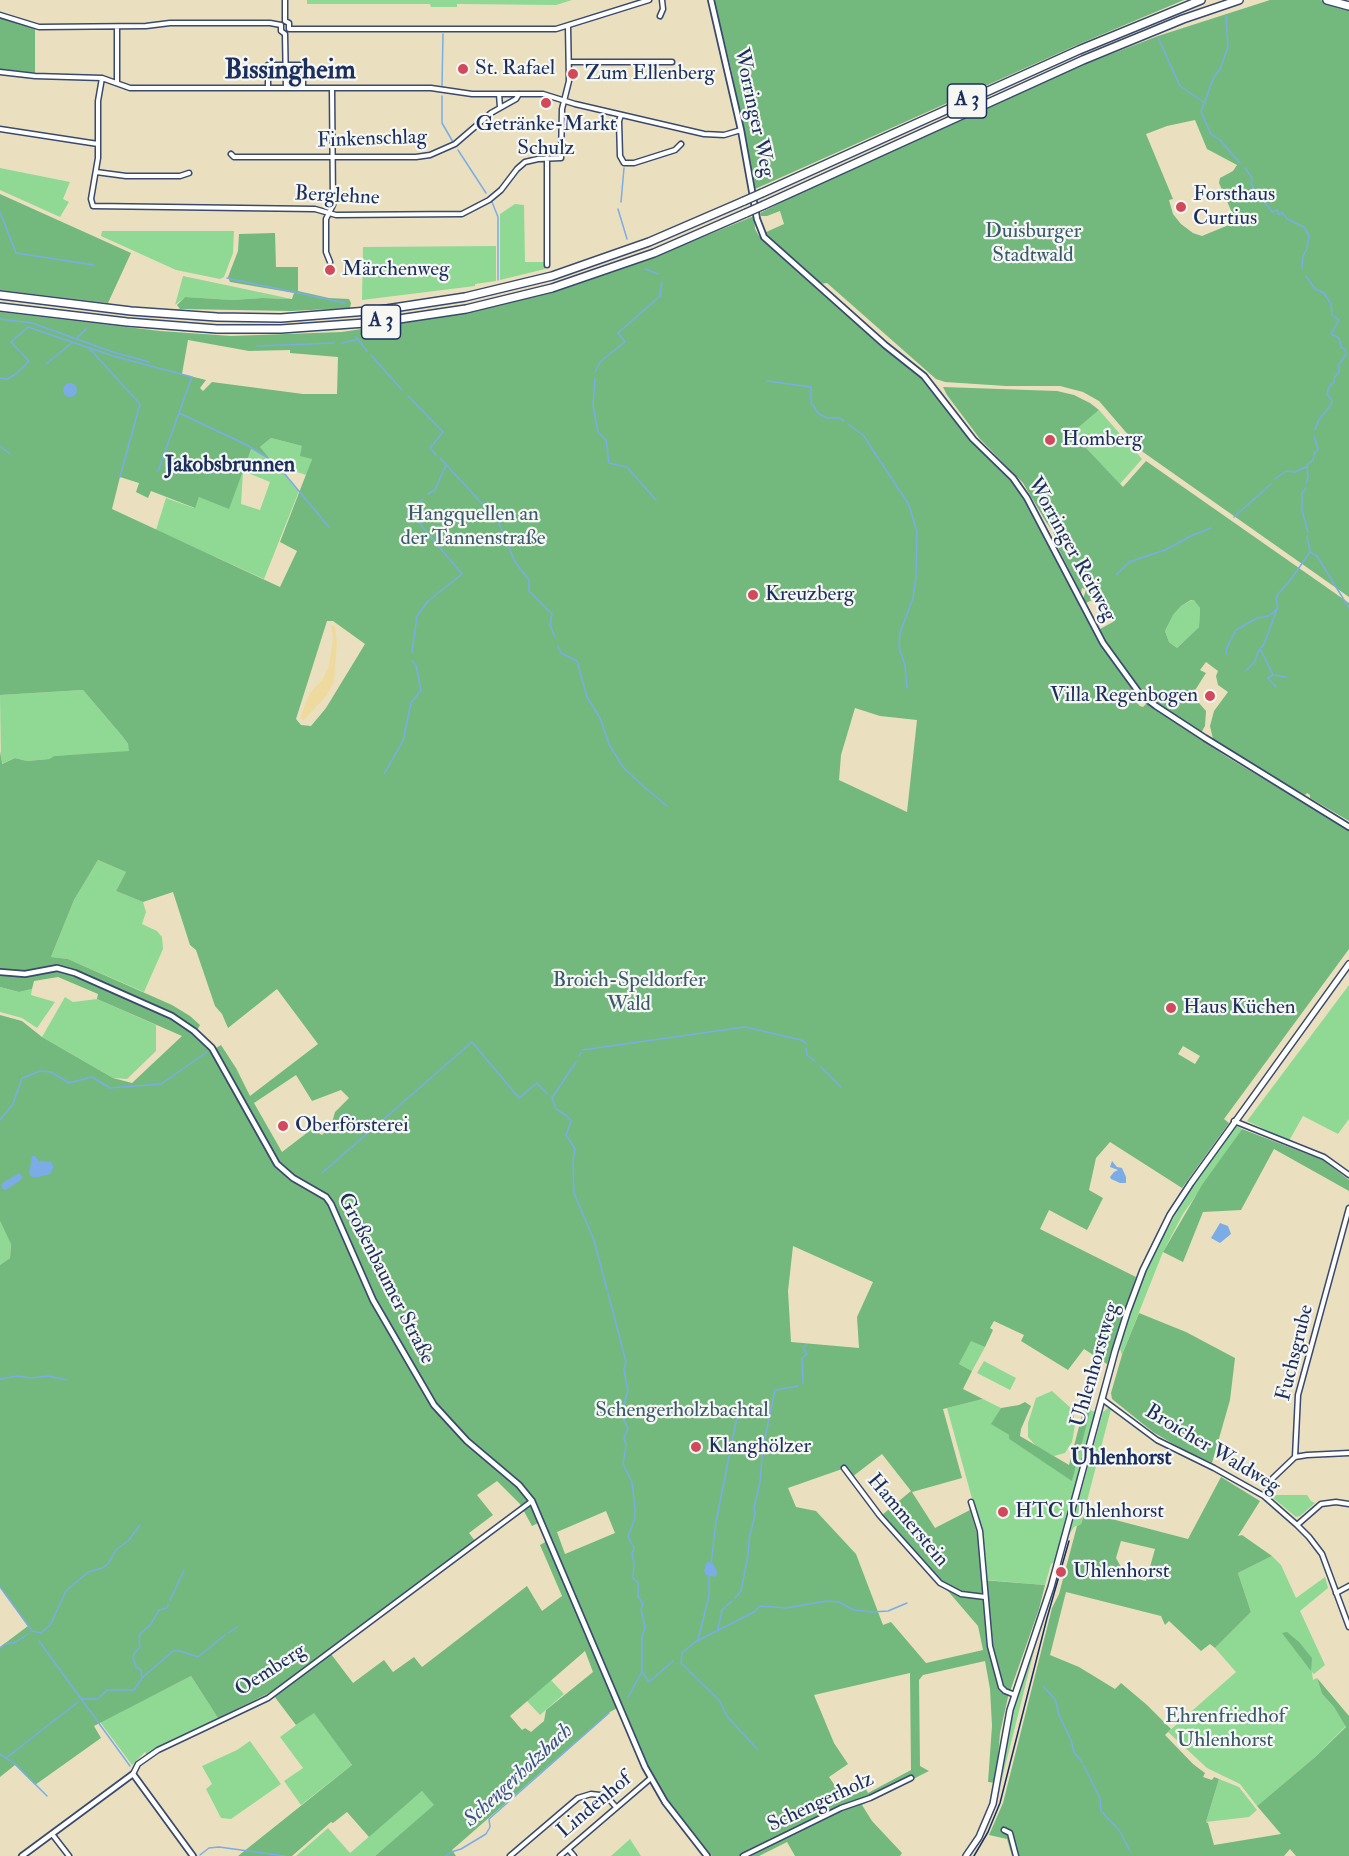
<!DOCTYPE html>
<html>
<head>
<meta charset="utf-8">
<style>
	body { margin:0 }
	canvas { display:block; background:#eae0bf }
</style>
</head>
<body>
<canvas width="1349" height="1856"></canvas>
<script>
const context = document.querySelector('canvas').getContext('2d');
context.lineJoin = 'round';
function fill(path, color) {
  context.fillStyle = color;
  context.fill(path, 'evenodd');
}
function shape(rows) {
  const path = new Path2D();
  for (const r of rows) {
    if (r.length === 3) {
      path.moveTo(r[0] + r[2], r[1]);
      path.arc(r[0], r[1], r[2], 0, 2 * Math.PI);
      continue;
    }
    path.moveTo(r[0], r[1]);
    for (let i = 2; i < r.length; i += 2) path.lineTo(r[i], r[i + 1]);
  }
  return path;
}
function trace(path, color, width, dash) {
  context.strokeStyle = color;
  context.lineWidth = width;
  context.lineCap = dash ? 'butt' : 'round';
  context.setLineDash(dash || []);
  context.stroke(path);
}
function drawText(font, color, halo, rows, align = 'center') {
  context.font = font + ' "IM FELL Double Pica",serif';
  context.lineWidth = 4.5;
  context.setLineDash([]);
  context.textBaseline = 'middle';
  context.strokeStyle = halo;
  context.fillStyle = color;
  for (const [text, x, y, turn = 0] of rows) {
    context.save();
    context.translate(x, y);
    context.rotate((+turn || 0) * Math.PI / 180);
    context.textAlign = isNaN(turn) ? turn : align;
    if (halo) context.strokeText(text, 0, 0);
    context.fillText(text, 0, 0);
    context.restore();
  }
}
fill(shape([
	[307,0,572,0,556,5,457,4,457,7,431,7,430,4,307,4],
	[0,168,70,182,63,199,69,202,60,217,0,190],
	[515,204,524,205,525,262,545,262,545,269,500,280,500,214],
	[102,231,234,231,233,253,224,277,220,279,176,270,101,236],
	[496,246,496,281,475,284,475,286,362,300,363,247],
	[183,276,292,299,262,298,233,300,185,297,175,305],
	[1099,410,1142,459,1120,484,1072,433],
	[271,438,302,446,312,459,306,475,279,466,299,491,264,579,156,530,166,498,194,508,199,497,251,449,267,457,260,447],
	[243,471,270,482,260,510,241,504],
	[1194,599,1200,608,1199,627,1177,648,1169,642,1165,631,1173,615,1181,606],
	[83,690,123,737,128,744,130,752,54,756,49,759,27,761,15,758,1,764,0,695],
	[98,860,126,872,116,891,143,902,146,912,142,924,157,931,162,937,163,949,144,992,68,959,51,957,74,900],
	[1349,985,1349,1119,1338,1134,1303,1116,1289,1141,1247,1121],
	[0,987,19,992,32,989,31,995,55,1002,37,1028,22,1018,0,1012],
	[65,997,73,1002,97,999,156,1025,156,1051,127,1079,113,1078,42,1037],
	[1237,1126,1242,1129,1183,1214,1163,1252,1122,1355,1120,1349,1126,1324,1151,1259,1189,1190,1232,1129],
	[0,1221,11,1243,10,1258,0,1265],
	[971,1340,985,1347,972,1371,959,1364],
	[984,1361,1016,1378,1010,1390,977,1373],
	[1052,1391,1073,1410,1075,1425,1072,1442,1065,1453,1054,1456,1037,1447,1028,1437,1028,1423,1036,1398],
	[983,1399,1001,1408,992,1424,1009,1435,1009,1439,1072,1480,1090,1410,1095,1412,1056,1561,1051,1564,1045,1585,987,1580,981,1531,947,1408],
	[1108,1408,1111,1409,1081,1524,1074,1527,1069,1535,1103,1412],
	[1275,1495,1307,1495,1311,1501,1315,1503,1300,1516,1296,1517,1273,1498],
	[1272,1556,1281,1565,1296,1598,1325,1577,1328,1588,1300,1611,1325,1665,1314,1674,1312,1672,1313,1680,1317,1678,1322,1694,1334,1707,1346,1726,1314,1758,1257,1806,1240,1784,1207,1768,1168,1732,1236,1672,1215,1648,1251,1612,1238,1573],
	[1034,1651,1001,1783,1012,1715],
	[191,1676,218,1718,159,1746,147,1755,145,1752,132,1765,100,1722],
	[551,1680,564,1694,540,1715,527,1701],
	[314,1712,352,1765,301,1805,284,1781,303,1768,280,1737],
	[250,1741,281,1784,231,1819,221,1818,206,1789,212,1784,202,1766,237,1750],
	[1219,1779,1239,1787,1257,1810,1249,1817,1206,1822],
	[422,1791,435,1805,375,1856,296,1856,328,1828,350,1853],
	[630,1839,641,1856,611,1856]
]), '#8fd995');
fill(shape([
	[714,0,1184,0,1077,45,755,189,731,68],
	[1270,0,1320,0,1349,8,1349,597,1143,452,1099,401,1083,392,1060,386,1006,386,945,382,936,379,827,283,820,284,760,232,764,233,784,224,780,211,767,216,761,216,760,213,806,190,1085,64,1158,36],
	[1195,120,1207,149,1237,165,1233,171,1220,178,1219,183,1236,222,1202,236,1193,233,1181,224,1173,214,1169,200,1173,199,1146,134,1167,126],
	[0,18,35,28,35,73,0,69],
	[0,194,131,253,108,303,0,290],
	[754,216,755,229,759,236,913,370,938,396,965,433,1019,489,1098,638,1127,681,1140,697,1141,699,1137,703,1140,706,1143,707,1147,703,1227,757,1349,830,1349,949,1224,1119,1229,1123,1182,1188,1110,1142,1096,1158,1089,1190,1103,1198,1087,1230,1049,1210,1040,1229,1136,1277,1107,1364,1084,1349,1068,1370,1021,1341,1024,1335,994,1321,990,1328,993,1330,985,1347,971,1341,959,1364,972,1371,963,1389,983,1399,943,1409,962,1478,912,1492,935,1528,970,1510,978,1537,982,1580,1045,1585,1039,1609,1008,1697,1000,1733,996,1783,988,1782,992,1726,990,1689,985,1661,923,1675,919,1680,920,1766,929,1771,862,1805,872,1821,902,1853,900,1856,795,1856,787,1842,759,1856,712,1856,668,1802,647,1765,621,1706,610,1712,452,1850,456,1856,375,1856,434,1805,422,1791,369,1837,347,1812,333,1823,331,1822,292,1856,238,1856,352,1765,314,1713,296,1725,271,1692,218,1718,191,1676,94,1726,101,1738,35,1785,15,1765,0,1777,0,1647,28,1626,0,1587,0,1265,10,1258,11,1244,0,1221,0,1015,22,1021,42,1037,113,1078,132,1083,182,1036,97,999,98,994,58,977,34,981,32,989,19,992,0,987,0,751,2,764,15,758,27,761,49,759,54,756,129,751,128,744,123,737,83,690,0,695,0,312,160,331,231,336,342,332,466,313,553,292,654,257],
	[188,340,249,351,290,350,290,353,338,357,337,394,303,394,212,382,203,391,200,388,206,380,182,374],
	[271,438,302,446,300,456,312,459,280,542,297,551,280,587,112,509,120,477,139,483,136,492,148,498,151,491,195,508,199,497,229,509,251,449,269,458,260,447],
	[327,621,333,621,365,644,326,708,311,726,301,725,296,719],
	[855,708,880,716,917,720,907,812,839,780,841,755],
	[98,860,126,872,116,891,143,902,173,892,190,945,196,950,215,1006,222,1014,228,1028,277,989,318,1044,250,1096,236,1068,221,1045,211,1051,195,1034,200,1025,190,1016,172,1005,68,959,51,957,74,900],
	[1183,1046,1200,1056,1195,1064,1178,1054],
	[296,1075,312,1101,341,1090,349,1098,335,1112,331,1126,322,1135,312,1129,282,1152,254,1103],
	[793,1246,873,1282,857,1317,859,1348,791,1342,788,1291],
	[882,1454,911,1491,882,1515,936,1576,949,1587,947,1590,978,1626,983,1650,926,1663,891,1622,883,1625,856,1554,816,1511,796,1507,788,1488,845,1468,852,1477],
	[497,1481,520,1504,532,1526,538,1523,547,1541,540,1545,562,1596,542,1611,527,1586,422,1667,414,1657,393,1672,384,1660,353,1683,331,1654,478,1545,469,1533,493,1515,477,1495],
	[606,1511,615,1533,565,1554,557,1532],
	[585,1651,593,1672,546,1710,544,1721,531,1732,525,1728,522,1730,510,1716],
	[910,1673,911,1770,868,1793,866,1789,844,1799,829,1777,848,1764,834,1743,814,1695],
	[275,233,276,267,298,267,298,291,329,298,349,299,351,303,350,308,291,311,180,309,177,305,185,297,233,300,262,298,292,299,294,293,230,282,228,277,238,251,239,234],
	[943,387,1057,391,1074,395,1090,403,1099,410,1072,433,1123,487,1146,461,1349,603,1349,821,1310,798,1310,795,1307,793,1305,795,1270,775,1213,739,1210,726,1214,711,1228,692,1218,685,1216,676,1218,671,1206,662,1200,670,1206,673,1192,695,1206,711,1205,726,1201,733,1144,694,1147,690,1139,689,1104,638,1083,599,1086,590,1082,588,1081,593,1059,550,1053,531,1046,522,1023,483,980,439,947,395],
	[1102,595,1112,614,1113,622,1100,629,1086,603],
	[1191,600,1194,600,1200,608,1199,627,1177,648,1169,642,1165,631,1173,615,1181,606],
	[1242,1129,1323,1160,1349,1180,1349,1191,1274,1149,1241,1210,1203,1212,1183,1262,1163,1252,1202,1185],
	[1139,1313,1186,1332,1235,1358,1230,1400,1212,1463,1180,1448,1153,1432,1112,1399,1111,1393,1122,1355],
	[1087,1396,1093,1400,1072,1481,1009,1439,1009,1435,991,1424,1001,1408,1019,1405,1025,1402,1031,1406,1021,1429,1020,1436,1069,1465],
	[1221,1477,1260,1501,1238,1536,1242,1535,1272,1556,1238,1573,1251,1612,1215,1648,1210,1644,1201,1651,1169,1621,1165,1625,1161,1616,1066,1592,1050,1655,1079,1667,1115,1689,1121,1683,1147,1705,1171,1729,1165,1735,1193,1764,1205,1773,1203,1777,1212,1780,1214,1777,1219,1779,1206,1822,1208,1823,1214,1845,1281,1834,1257,1806,1314,1758,1346,1727,1334,1707,1322,1694,1317,1678,1349,1716,1349,1856,1296,1856,1290,1849,1284,1856,1012,1856,1007,1839,989,1835,1003,1803,1052,1608,1059,1594,1077,1526,1081,1524,1085,1512,1188,1539],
	[1121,1541,1155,1549,1146,1581,1126,1576,1116,1558],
	[1287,1632,1299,1642,1312,1658,1311,1671,1282,1633]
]), '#73b97e');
fill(shape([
	[331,625,335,626,337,643,334,682,327,695,304,720,300,719,305,704,310,693,323,679,329,666,333,638]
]), '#eeda9e');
fill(shape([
	[70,390,7],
	[32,1156,35,1156,39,1161,51,1162,54,1167,50,1174,38,1177,32,1177,29,1174],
	[1112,1161,1117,1167,1122,1168,1126,1177,1126,1183,1120,1183,1111,1179,1110,1177,1114,1172,1118,1170,1110,1167],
	[19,1173,23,1177,21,1180,6,1190,3,1189,1,1185,4,1182],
	[1220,1223,1228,1226,1231,1234,1220,1243,1211,1238],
	[707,1562,712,1562,717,1571,716,1577,706,1575,704,1570]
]), '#7bace6');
trace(shape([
	[1226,16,1228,47,1220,69,1213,79,1201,112,1211,134,1220,140,1240,163],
	[1158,38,1180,86,1205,103],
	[442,87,443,34],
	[442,96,442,123,453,142],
	[458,150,486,193],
	[1245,168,1252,178,1251,184,1272,212,1277,210,1279,215,1282,212,1287,219,1304,227,1309,235,1307,249,1303,256,1302,268],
	[492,202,498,217,498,280],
	[621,202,624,168],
	[618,209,627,239],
	[0,212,16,253,94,265],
	[645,269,658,274],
	[1306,276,1315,289,1324,293,1331,304,1332,315,1339,320,1331,334,1339,338,1341,347,1345,349,1346,354,1339,365,1339,372,1334,378,1334,382,1329,387,1327,394,1332,400,1331,405,1318,421,1315,430],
	[227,278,345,303],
	[0,319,32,323,113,352,149,362],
	[356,337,367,351],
	[77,338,87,328],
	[342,343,356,340],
	[257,346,334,343],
	[88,347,140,404,120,477],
	[371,355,402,390],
	[46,364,73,342],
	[595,372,601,361,625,342,618,333,660,296,662,282],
	[0,378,7,379,16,374,29,361,11,342,28,327,113,356,192,377,158,471],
	[595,379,593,406,598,432,606,440,609,463,627,467,656,500],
	[767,381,811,387,811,403,819,414,827,418,839,418,844,421],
	[408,396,443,432,430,448,436,455],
	[179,413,247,445,274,462],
	[848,424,863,435,909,505,917,532,916,576,913,598,900,633,899,647,905,666,907,688],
	[0,446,10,454],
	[440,458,498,521,515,562,529,580,529,591,552,614,550,625,555,637],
	[278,466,329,527],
	[1275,479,1286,471,1295,472,1306,467],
	[1306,483,1308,478,1307,465,1313,460,1314,454,1318,449,1314,436],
	[1306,488,1302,493,1302,510,1308,532],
	[428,494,435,490,446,465],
	[1234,517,1271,484],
	[1307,536,1310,552,1317,556,1349,608],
	[1116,575,1129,562,1165,550,1191,536,1211,528],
	[558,646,561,653,577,661,587,697,600,718,609,744,623,767,643,786,667,806],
	[1261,650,1273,675,1286,677],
	[412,652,417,616,428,601,462,574,409,511,423,499],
	[1226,654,1227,647,1236,630,1257,618,1269,616,1278,608,1276,599,1278,594,1289,582,1310,552],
	[1246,671,1255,661,1258,652,1264,644,1277,609],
	[1273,675,1268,678,1276,687],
	[384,774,403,741,411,703,421,690,416,665,412,661],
	[806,1048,807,1055,815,1061],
	[582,1050,745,1027,801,1040,806,1043],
	[579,1056,581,1053],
	[576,1062,552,1098,556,1109,567,1116,571,1121,566,1135,575,1149,573,1161,574,1193,594,1240,607,1290],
	[820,1066,841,1087],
	[0,1120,13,1104,22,1078,40,1071,51,1072,69,1083,92,1077,110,1088,161,1084,207,1052],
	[322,1173,472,1042,519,1098,537,1083,547,1094],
	[608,1293,626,1362,624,1370,628,1391,625,1400,624,1421,628,1428,624,1438,626,1445,623,1464,632,1482,635,1508,635,1518,628,1537,634,1548,632,1554,634,1563,633,1578,638,1583,638,1596,643,1604,641,1609,645,1627,642,1637,642,1672,628,1697],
	[0,1379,17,1376,31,1378,48,1376,67,1380],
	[803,1383,802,1358,807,1354,803,1347,806,1345],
	[711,1564,716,1522,737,1417],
	[0,1587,32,1631,41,1633,50,1625,66,1591,88,1572,102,1568,108,1564,116,1550,129,1540,140,1525],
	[735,1598,741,1591,748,1555,749,1540,755,1514,754,1508,760,1482,763,1447,775,1390,798,1386],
	[170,1600,184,1571],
	[718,1629,722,1610,732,1601],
	[228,1633,237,1627],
	[698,1640,709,1596,709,1574],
	[39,1641,130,1766],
	[0,1648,5,1644,16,1642,28,1634],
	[642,1672,649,1682,673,1661],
	[142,1677,141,1670,136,1667,133,1657,134,1654,140,1647,139,1641,140,1634,151,1624,159,1610,167,1608,168,1604],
	[1044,1687,1055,1699,1059,1715,1071,1740,1074,1752,1082,1762],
	[82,1699,98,1699,107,1690,134,1690,142,1678,173,1651,180,1651,198,1657,225,1635],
	[757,1749,727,1716,719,1700,681,1663,682,1653,695,1642,754,1612,760,1606,786,1608,827,1601,839,1602,854,1610,872,1612,888,1611,907,1603],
	[0,1754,15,1764,27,1776],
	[6,1758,78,1702],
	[1084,1766,1100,1798,1101,1811,1119,1830,1130,1851],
	[29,1778,47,1796],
	[200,1855,209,1848,219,1847,285,1856],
	[445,1856,451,1852,461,1849,486,1834,490,1827,489,1819,609,1713]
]), '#7bace6', 1.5);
const minor = shape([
	[285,0,285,21,289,23,289,29],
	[0,15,39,27,146,26,170,23,270,23,281,25],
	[660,16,663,9,662,0],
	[281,25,281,31,285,34,286,88],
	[117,27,117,83],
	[289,29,556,29,649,0],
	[569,62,672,62],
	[0,72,35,76,102,78,130,88,431,88,472,94,543,94,575,104,704,134,724,135,741,130],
	[102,78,98,101,98,158,91,199,93,206,315,209,336,215,462,214,489,200,501,190,517,169,525,162,538,159,561,158,562,109,569,81,568,26],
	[268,88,268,65,303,65,303,87],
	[499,94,500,107],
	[621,115,619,121,620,156,624,163,634,163,675,150,681,144],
	[0,129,98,144],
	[231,154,234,157,416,157,430,155,455,144,491,113,516,99,519,94],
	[96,172,126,176,180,176,189,173],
	[330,262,326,252,326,219,333,205,332,88],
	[547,265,547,158],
	[1234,1121,1324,1157,1349,1175],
	[1102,1399,1157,1440,1214,1468,1264,1496,1297,1525,1309,1537,1322,1554,1349,1627],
	[1295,1457,1298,1395,1349,1208],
	[844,1468,880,1516,940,1583,961,1594,985,1597],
	[1264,1496,1273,1478,1295,1457,1307,1455,1349,1453],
	[971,1502,980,1531,990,1646,1001,1687,1005,1691,1015,1695],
	[1297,1525,1321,1504,1336,1502,1349,1504],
	[1336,1593,1349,1586],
	[133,1774,138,1764,158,1750,268,1698,532,1501],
	[1004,1830,1010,1833,1016,1856],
	[52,1834,69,1856],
	[568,1849,574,1856],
	[510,1856,578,1798,591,1794,600,1795,608,1798,616,1807],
	[560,1856,651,1778],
	[743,1856,841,1808,870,1798,911,1778]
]);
const tertiary = shape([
	[711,0,741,130,757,219,764,237,885,345,924,376,973,439,1013,478,1027,498,1103,643,1140,694,1156,706,1205,738,1349,827],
	[0,972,25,974,57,968,75,973,172,1016,194,1031,212,1048,277,1164,293,1178,326,1197,331,1204,373,1300,434,1405,467,1441,519,1485,532,1501,645,1767,665,1802,707,1856],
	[22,1856,133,1774,193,1856]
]);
const secondary = shape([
	[966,1856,979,1837,993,1804,1010,1710,1051,1587,1115,1351,1127,1313,1143,1270,1170,1215,1191,1183,1349,964]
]);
const motorway = shape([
	[1327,0,1349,6],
	[762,193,1079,50,1201,0],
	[764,205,1083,60,1183,19,1239,0],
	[0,295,131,311,217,317,281,318,380,310,465,297,552,276,649,242,744,201],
	[0,307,127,322,217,329,281,329,379,322,466,309,552,288,654,253,746,213]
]);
trace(minor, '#3a4a6d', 7);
trace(tertiary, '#3a4a6d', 8);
trace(secondary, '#3a4a6d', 8);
trace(motorway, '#3a4a6d', 10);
trace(minor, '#fff', 4);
trace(tertiary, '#fff', 4.5);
trace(secondary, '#fff', 5);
trace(motorway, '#fff', 7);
trace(shape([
	[974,1856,988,1832,1000,1803,1047,1618,1069,1541]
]), '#1b2f5e', 1.5);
const motorwayBridge = shape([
	[744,201,762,193],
	[746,213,764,205]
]);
trace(motorwayBridge, '#3a4a6d', 10, []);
trace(motorwayBridge, '#fff', 7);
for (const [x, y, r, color] of [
	[463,69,6,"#d1495b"],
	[573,74,6,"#d1495b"],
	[546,103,6,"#d1495b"],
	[1181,207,6,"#d1495b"],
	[330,270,6,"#d1495b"],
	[1050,440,6,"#d1495b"],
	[753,595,6,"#d1495b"],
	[1210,696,6,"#d1495b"],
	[1171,1008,6,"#d1495b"],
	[283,1126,6,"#d1495b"],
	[696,1447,6,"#d1495b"],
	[1003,1512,6,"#d1495b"],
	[1061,1572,6,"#d1495b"]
]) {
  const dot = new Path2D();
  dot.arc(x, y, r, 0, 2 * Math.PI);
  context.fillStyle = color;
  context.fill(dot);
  trace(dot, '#f6f6f2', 2);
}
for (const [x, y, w] of [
	[967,101,39],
	[381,322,39]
]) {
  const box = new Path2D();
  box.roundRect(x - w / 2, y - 17, w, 34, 4.5);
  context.fillStyle = '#f6f6f2';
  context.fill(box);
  trace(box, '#1b2f5e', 1.5);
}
drawText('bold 20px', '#1b2f5e', null, [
	["A 3",967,101],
	["A 3",381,322]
]);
drawText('21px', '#1b2f5e', '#f6f6f2', [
	["St. Rafael",475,69],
	["Zum Ellenberg",585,74],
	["Getränke-Markt",546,125,"center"],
	["Schulz",546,149,"center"],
	["Forsthaus",1193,195],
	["Curtius",1193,219],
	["Märchenweg",342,270],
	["Homberg",1062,440],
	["Kreuzberg",765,595],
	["Villa Regenbogen",1198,696,"right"],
	["Haus Küchen",1183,1008],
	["Oberförsterei",295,1126],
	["Klanghölzer",708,1447],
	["HTC Uhlenhorst",1015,1512],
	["Uhlenhorst",1073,1572]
], 'left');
drawText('21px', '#1b2f5e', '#f6f6f2', [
	["Worringer Weg",753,113,78],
	["Finkenschlag",372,140,-2],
	["Berglehne",337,197,3],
	["Worringer Reitweg",1071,550,61],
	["Großenbaumer Straße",385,1279,63],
	["Fuchsgrube",1296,1353,-76],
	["Uhlenhorstweg",1096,1365,-74],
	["Broicher Waldweg",1212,1450,31],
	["Hammerstein",907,1521,50],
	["Oemberg",271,1671,-33],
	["Schengerholz",821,1803,-25],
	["Lindenhof",595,1806,-40]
]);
drawText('21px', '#385a6c', '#f6f6f2', [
	["Duisburger",1033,232],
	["Stadtwald",1033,256],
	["Hangquellen an",473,515],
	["der Tannenstraße",473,539],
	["Broich-Speldorfer",629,981],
	["Wald",629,1005],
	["Schengerholzbachtal",682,1411],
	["Ehrenfriedhof",1225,1717],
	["Uhlenhorst",1225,1741]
]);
drawText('bold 22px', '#1b2f5e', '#f6f6f2', [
	["Jakobsbrunnen",230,466],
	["Uhlenhorst",1121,1459]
]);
drawText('italic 22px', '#385487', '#f6f6f2', [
	["Schengerholzbach",519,1776,-43]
]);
drawText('bold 27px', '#1b2f5e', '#f6f6f2', [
	["Bissingheim",290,72]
]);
</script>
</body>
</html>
